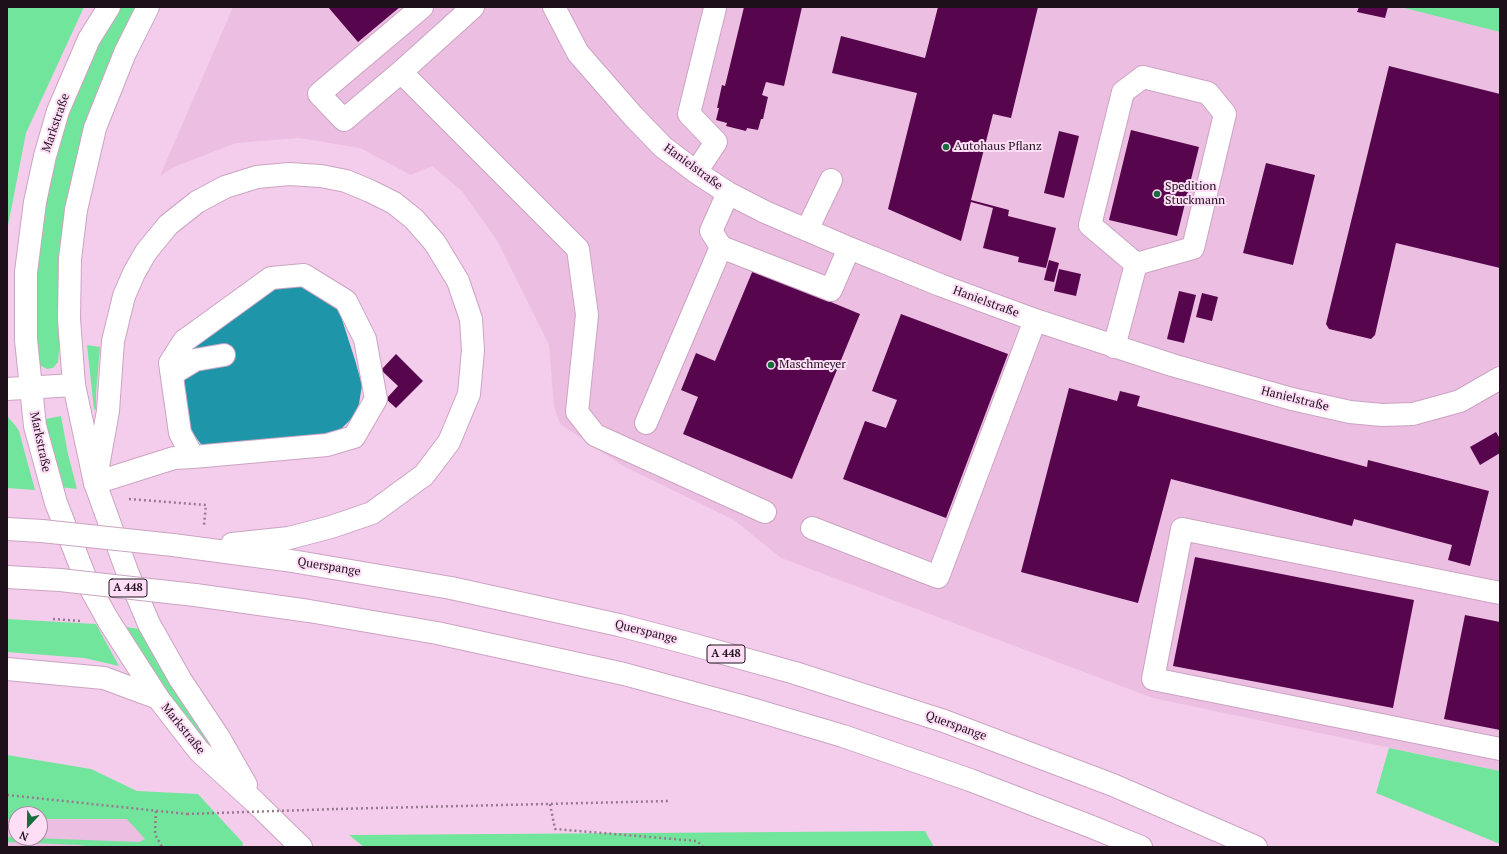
<!DOCTYPE html>
<html>
<head>
<meta charset="utf-8">
<style>
	body { margin:0 }
	#map { position:relative; width:1507px; height:854px; overflow:hidden; background:#f5cdec; font-family:"PT Serif",serif }
	canvas { display:block }
	.frame { position:absolute; inset:0; border:8px solid #1e101b; pointer-events:none }
	.north { position:absolute; left:8px; top:806px; width:40px; height:40px; box-sizing:border-box; background:#feddf6; border:1px solid #a48b9e; border-radius:50%; rotate:202deg; font-size:11px; font-weight:700; line-height:16px; text-align:center; color:#1e101b }
	.north::after { content:''; display:block; margin:auto; width:14px; height:18px; background:#196c3e; clip-path:polygon(50% 0,100% 100%,50% 72%,0 100%) }
</style>
</head>
<body>
<div id="map">
<canvas width="1507" height="854"></canvas>
<div class="frame"></div>
<div class="north">N</div>
</div>
<script>
const context = document.querySelector('canvas').getContext('2d');
context.lineJoin = 'round';
function fill(path, color) {
  context.fillStyle = color;
  context.fill(path, 'evenodd');
}
function shape(rows) {
  const path = new Path2D();
  for (const r of rows) {
    path.moveTo(r[0], r[1]);
    for (let i = 2; i < r.length; i += 2) path.lineTo(r[i], r[i + 1]);
  }
  return path;
}
function trace(path, color, width, dash) {
  context.strokeStyle = color;
  context.lineWidth = width;
  context.lineCap = dash ? 'butt' : 'round';
  context.setLineDash(dash || []);
  context.stroke(path);
}
function drawText(font, color, halo, rows, align = 'center') {
  context.font = font + ' "PT Serif",serif';
  context.lineWidth = 4;
  context.setLineDash([]);
  context.textBaseline = 'middle';
  context.strokeStyle = halo;
  context.fillStyle = color;
  for (const [text, x, y, turn = 0] of rows) {
    context.save();
    context.translate(x, y);
    context.rotate((+turn || 0) * Math.PI / 180);
    context.textAlign = isNaN(turn) ? turn : align;
    if (halo) context.strokeText(text, 0, 0);
    context.fillText(text, 0, 0);
    context.restore();
  }
}
fill(shape([
	[233,7,1400,7,1500,32,1500,771,1153,698,781,558,734,520,623,466,560,424,554,407,549,345,498,242,462,191,432,166,411,175,360,148,299,138,236,143,174,167,160,176],
	[7,819,16,819,16,838,40,838,40,819,221,819,243,843,242,844,244,847,7,847]
]), '#ecbee2');
fill(shape([
	[7,7,84,7,26,133,7,231],
	[120,7,140,7,125,31,60,338,58,362,53,368,47,369,39,365,36,352,35,276,47,193,60,141,75,95,97,45],
	[1400,7,1500,7,1500,32],
	[87,345,100,347,96,394,96,409,94,410],
	[7,416,15,425,19,431,35,490,7,488],
	[61,416,68,454,77,489,58,487,41,420],
	[7,619,96,624,119,666,84,658,7,652],
	[125,627,140,629,212,744,210,746,208,747,184,717,143,658],
	[1389,748,1500,771,1500,844,1376,793],
	[7,755,91,769,137,791,198,794,243,843,242,847,93,847,79,845,7,842,7,837,139,842,145,839,127,819,40,819,40,814,16,814,16,819,7,819],
	[925,831,934,847,364,847,349,835]
]), '#72e59c');
fill(shape([
	[288,285,309,286,338,307,355,360,362,385,359,404,353,417,340,430,321,439,217,446,201,444,191,431,181,386,191,347,220,329,267,291]
]), '#1f95aa');
fill(shape([
	[328,7,400,7,358,42],
	[744,7,802,7,784,86,766,82,762,95,768,97,763,119,761,119,758,130,747,128,746,131,726,126,727,123,716,120,719,108,717,108,722,85,725,86],
	[938,7,1038,7,1011,118,993,114,971,200,1009,210,1008,216,1056,228,1046,268,1018,262,1019,257,983,248,993,208,971,202,961,241,888,209,917,93,832,73,841,36,925,58],
	[1359,7,1388,7,1385,18,1357,12],
	[1389,66,1500,94,1500,268,1396,243,1375,335,1371,339,1329,329,1326,324],
	[1131,130,1199,147,1177,236,1109,220],
	[1059,131,1079,136,1064,198,1044,193],
	[1266,163,1315,175,1293,265,1243,253],
	[1049,260,1059,263,1054,282,1044,280],
	[1059,269,1081,274,1076,296,1054,291],
	[753,270,860,314,792,479,683,434,698,397,681,390,696,353,715,361],
	[1179,291,1196,295,1184,343,1167,339],
	[1202,293,1218,297,1212,321,1196,317],
	[901,314,1008,354,946,518,843,479,865,421,886,428,897,400,872,391],
	[396,354,423,381,396,408,386,399,398,386,381,370],
	[1069,388,1117,401,1120,391,1140,396,1137,406,1367,467,1368,460,1489,491,1470,566,1448,560,1452,545,1354,519,1352,526,1171,479,1138,603,1021,572],
	[1496,432,1499,437,1500,436,1500,453,1480,465,1470,447],
	[1195,557,1414,600,1393,708,1173,666],
	[1465,615,1500,622,1500,730,1444,719]
]), '#57064e');
const minor = shape([
	[473,7,401,72,578,249,587,315,577,412,595,435,765,512],
	[554,7,578,53,633,116,663,147,696,172,728,193,765,212,849,248,940,285,1035,320,1172,365,1292,399,1350,412,1382,415,1413,414,1460,401,1500,378],
	[401,72,344,120,319,94,422,7],
	[1143,77,1208,93,1225,114,1193,248,1136,264,1090,225,1123,92,1143,77],
	[696,172,716,142,689,114,715,8],
	[807,230,831,180],
	[721,247,831,290,849,248],
	[1114,347,1136,264],
	[172,374,195,360,224,355],
	[7,389,74,385],
	[646,423,721,247,711,231,728,193],
	[95,483,174,458,193,457,327,445,354,437,376,399,365,339,346,301,304,275,271,278,184,341,170,363,180,433,193,457],
	[812,528,938,577,1035,320],
	[1500,593,1182,529,1153,679,1500,749]
]);
const major = shape([
	[109,7,89,39,58,111,45,156,35,202,26,272,26,340,35,426,56,503,87,582,108,620,158,698,199,751,255,802,301,847],
	[148,7,125,53,95,128,76,210,70,259,69,319,74,385,95,483,128,574,149,624,180,679,218,736,246,785]
]);
const highway = shape([
	[95,483,108,411,113,341,124,296,134,273,146,252,168,225,197,202,225,187,257,177,289,174,321,176,346,181,370,191,394,203,414,219,435,243,458,281,471,319,473,350,469,394,449,442,424,475,372,513,331,527,289,538,232,544],
	[7,529,42,531],
	[173,545,286,560,451,588,619,625,687,643,795,673,944,721,1113,785,1256,847],
	[7,577,60,580],
	[195,595,309,611,437,633,624,674,745,707,843,736,970,780,1092,827,1141,847],
	[7,669,104,678,158,698]
]);
trace(minor, '#cba4c2', 24);
trace(major, '#cba4c2', 24);
trace(highway, '#cba4c2', 24);
trace(shape([
	[129,499,206,505,204,525],
	[53,619,81,621],
	[7,795,187,814],
	[550,804,555,829,697,841,703,847],
	[336,809,669,801],
	[156,811,155,834,162,847]
]), '#977a90', 2.5, [2, 3]);
trace(minor, '#fff', 22);
trace(major, '#fff', 22);
trace(highway, '#fff', 22);
const highwayBridge = shape([
	[42,531,173,545],
	[60,580,195,595]
]);
trace(highwayBridge, '#cba4c2', 24, []);
trace(shape([
	[187,814,336,809]
]), '#977a90', 2.5, [2, 3]);
trace(highwayBridge, '#fff', 22);
for (const [x, y, r, color] of [
	[946,147,4,"#196c3e"],
	[1157,194,4,"#196c3e"],
	[771,365,4,"#196c3e"]
]) {
  const dot = new Path2D();
  dot.arc(x, y, r, 0, 2 * Math.PI);
  context.fillStyle = color;
  context.fill(dot);
  trace(dot, '#feddf6', 1.5);
}
for (const [x, y, w] of [
	[128,588,38],
	[726,654,38]
]) {
  const box = new Path2D();
  box.roundRect(x - w / 2, y - 9, w, 18, 3);
  context.fillStyle = '#feddf6';
  context.fill(box);
  trace(box, '#1e101b', 1);
}
drawText('bold 11px', '#1e101b', null, [
	["A 448",128,588],
	["A 448",726,654]
]);
drawText('12px', '#1e101b', '#feddf6', [
	["Markstraße",56,123,-71],
	["Hanielstraße",693,167,36],
	["Hanielstraße",986,302,20],
	["Hanielstraße",1295,399,14],
	["Markstraße",40,442,78],
	["Querspange",329,567,9],
	["Querspange",646,632,14],
	["Querspange",956,726,20],
	["Markstraße",183,729,51]
]);
drawText('12px', '#1e101b', '#feddf6', [
	["Autohaus Pflanz",954,147],
	["Spedition",1165,187],
	["Stuckmann",1165,201],
	["Maschmeyer",779,365]
], 'left');
</script>
</body>
</html>
